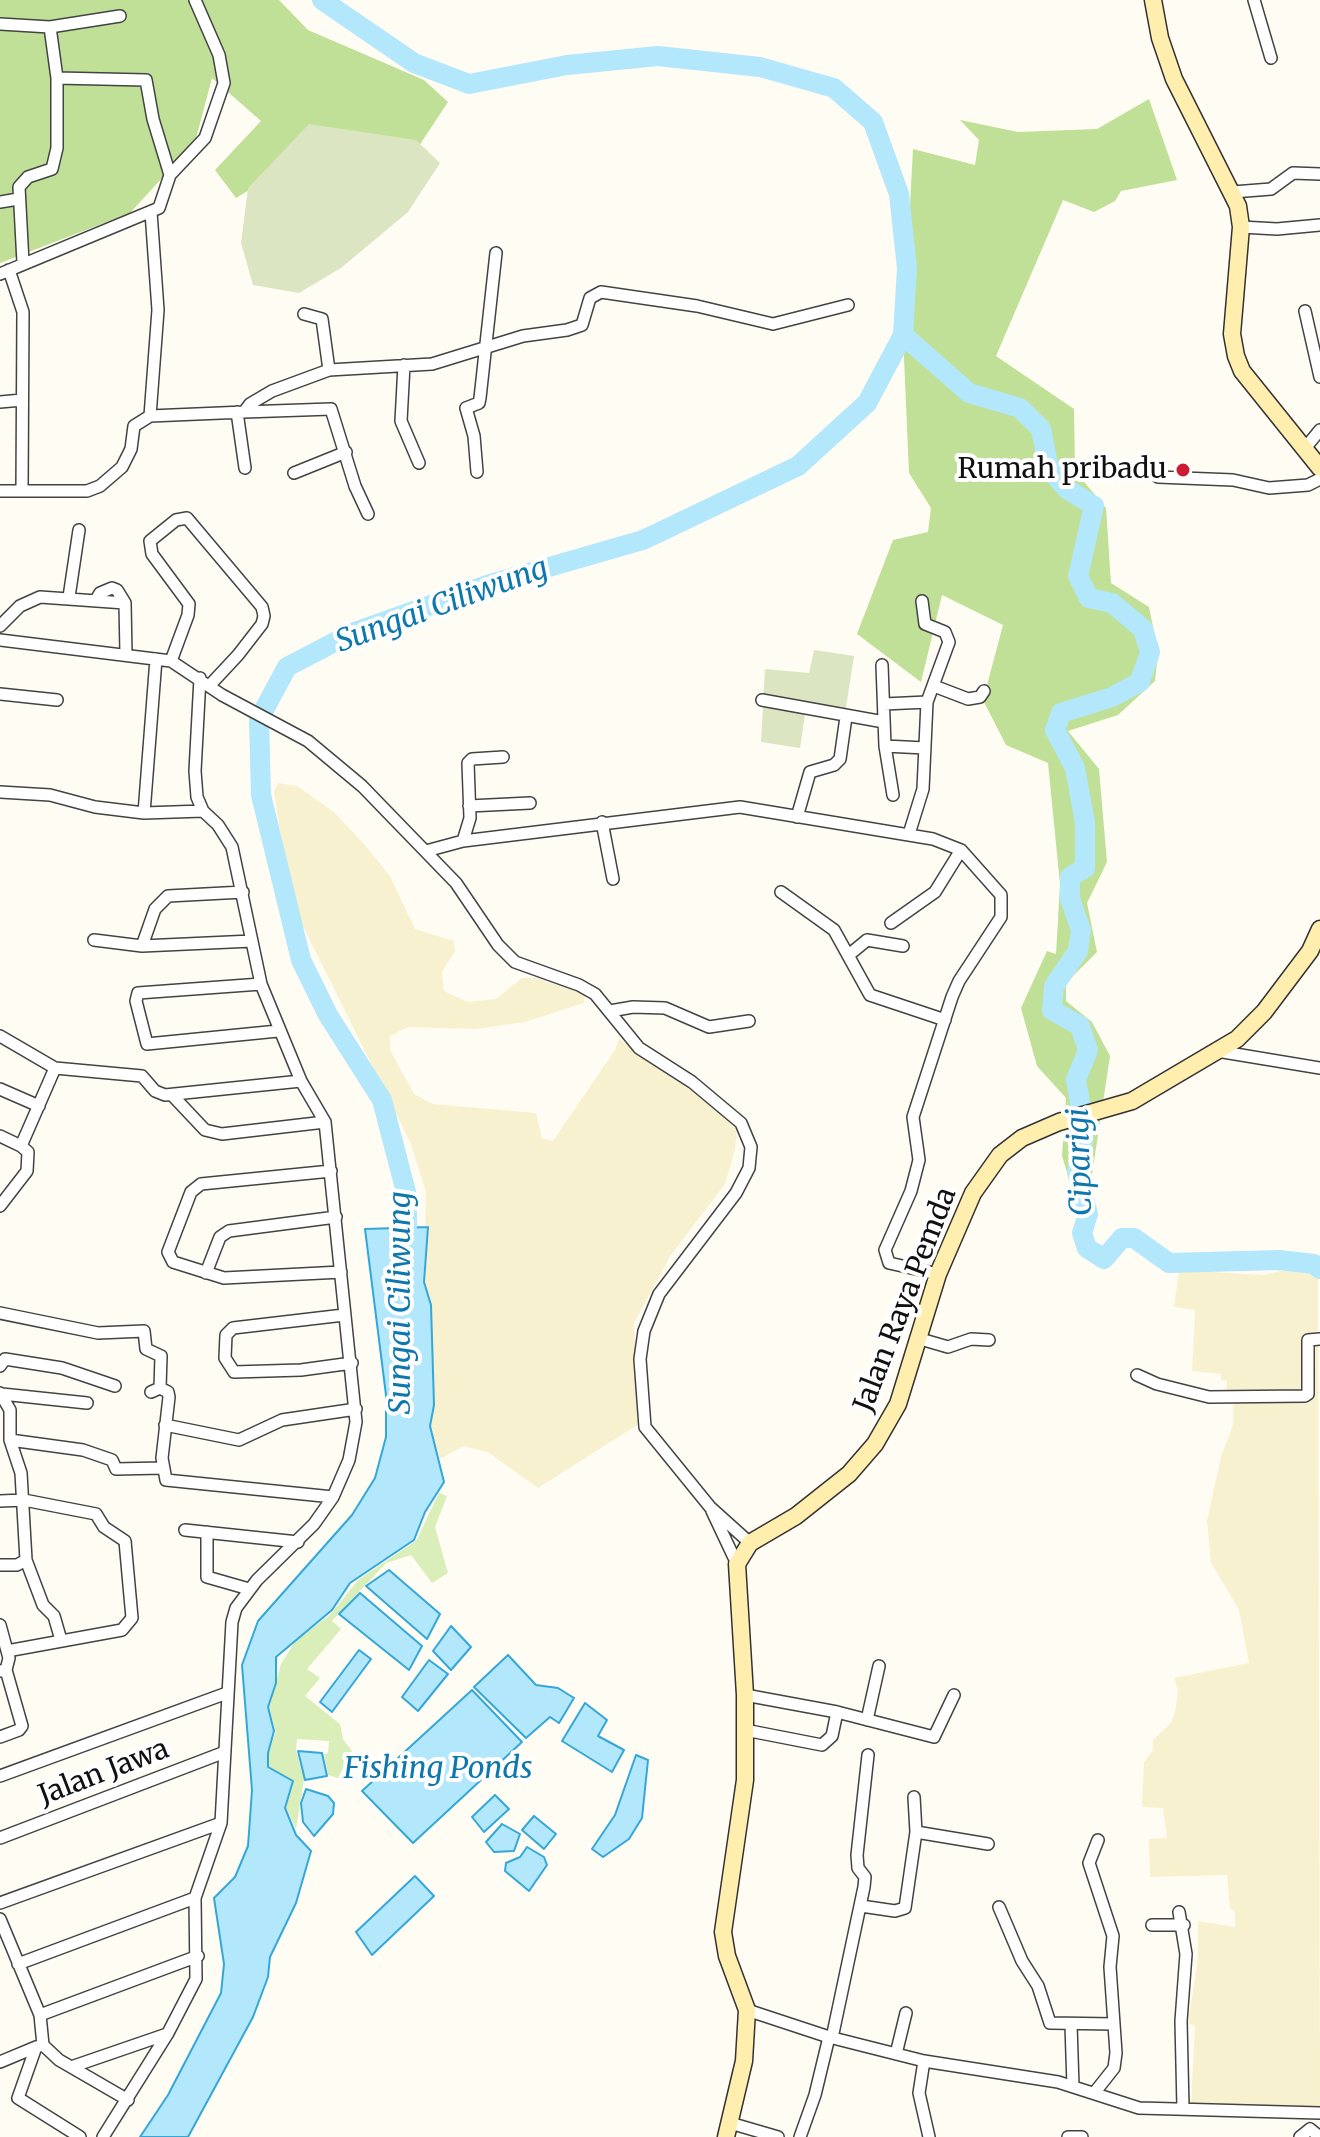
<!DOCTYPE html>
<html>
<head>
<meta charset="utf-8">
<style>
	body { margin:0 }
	canvas { display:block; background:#fffcf3 }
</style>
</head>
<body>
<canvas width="1320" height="2137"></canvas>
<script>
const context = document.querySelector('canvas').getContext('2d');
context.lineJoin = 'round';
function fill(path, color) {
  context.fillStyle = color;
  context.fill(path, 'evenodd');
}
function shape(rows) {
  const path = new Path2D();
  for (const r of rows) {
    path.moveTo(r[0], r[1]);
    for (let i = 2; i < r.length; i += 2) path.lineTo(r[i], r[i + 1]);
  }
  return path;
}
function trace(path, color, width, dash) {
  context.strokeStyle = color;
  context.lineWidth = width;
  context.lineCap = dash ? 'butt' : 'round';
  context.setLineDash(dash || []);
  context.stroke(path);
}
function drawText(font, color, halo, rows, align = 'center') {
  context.font = font + ' Merriweather,serif';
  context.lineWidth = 8;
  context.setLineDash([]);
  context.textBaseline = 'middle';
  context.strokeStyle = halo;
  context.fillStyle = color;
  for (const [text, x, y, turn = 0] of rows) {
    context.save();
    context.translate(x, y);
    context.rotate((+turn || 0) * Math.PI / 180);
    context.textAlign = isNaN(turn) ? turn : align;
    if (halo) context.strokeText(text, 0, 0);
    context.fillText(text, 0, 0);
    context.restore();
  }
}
fill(shape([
	[278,783,297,786,334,812,364,844,390,876,415,929,454,941,455,951,442,972,444,991,467,1002,496,999,522,978,536,978,585,994,584,1003,525,1022,476,1029,408,1027,390,1036,390,1050,414,1094,433,1104,536,1113,542,1138,553,1141,615,1050,619,1038,642,1058,693,1091,737,1129,735,1150,725,1184,671,1255,634,1323,639,1424,538,1488,489,1453,464,1446,440,1459,430,1426,434,1405,431,1305,424,1283,426,1192,410,1142,291,902,274,792],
	[1289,1269,1302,1269,1318,1276,1320,2109,1191,2105,1195,2026,1188,2024,1198,1958,1198,1921,1235,1927,1235,1912,1230,1908,1227,1875,1150,1877,1149,1839,1167,1838,1163,1808,1142,1807,1144,1762,1153,1750,1153,1740,1171,1723,1175,1712,1178,1690,1174,1678,1249,1663,1239,1610,1211,1563,1207,1521,1221,1457,1233,1425,1234,1397,1226,1396,1227,1381,1221,1380,1221,1374,1192,1371,1195,1310,1174,1307,1179,1270,1264,1275]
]), '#f8f1d0');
fill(shape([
	[439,1493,447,1496,435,1527,448,1573,432,1583,411,1555,386,1563,332,1621,341,1629,307,1669,320,1678,305,1696,340,1724,343,1739,352,1751,338,1778,328,1775,324,1754,328,1753,329,1741,297,1739,296,1751,304,1779,296,1829,286,1808,294,1781,269,1767,268,1753,276,1732,269,1707,281,1664,296,1640,330,1615,358,1580,416,1541]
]), '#d9eeb9');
fill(shape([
	[0,0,279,0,308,30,424,80,448,102,405,167,315,150,236,198,215,170,261,121,212,78,195,142,130,213,0,263],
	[1149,99,1177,180,1121,191,1115,201,1094,212,1063,200,996,356,1074,409,1075,471,1106,508,1111,583,1149,607,1158,652,1155,681,1118,715,1068,731,1099,769,1107,862,1087,903,1097,952,1066,983,1066,1001,1092,1022,1110,1056,1084,1227,1062,1156,1066,1098,1037,1066,1021,1008,1047,951,1056,954,1060,884,1048,763,1006,745,983,700,1003,625,942,595,921,682,857,634,893,540,928,532,931,508,909,473,903,335,913,149,975,165,979,140,960,120,1018,132,1097,129]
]), '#bfe096');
fill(shape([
	[309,124,416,140,440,163,408,212,341,268,299,293,253,285,241,243,248,188],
	[814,650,854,656,844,720,805,714,800,748,761,742,765,669,809,673]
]), '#dce5c1');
const water = shape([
	[428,1227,424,1282,431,1305,434,1405,430,1426,444,1482,425,1512,414,1540,350,1583,332,1610,276,1657,276,1683,268,1707,274,1731,268,1753,268,1767,293,1781,285,1808,296,1835,311,1851,296,1903,270,1957,268,1977,253,2017,188,2137,140,2137,168,2095,221,1993,224,1964,214,1898,235,1877,248,1846,252,1790,242,1665,258,1621,352,1515,375,1478,386,1437,386,1395,365,1229,428,1227],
	[389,1570,440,1614,427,1639,366,1586,389,1570],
	[360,1593,422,1646,409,1670,339,1614,360,1593],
	[451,1626,471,1647,451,1670,433,1651,451,1626],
	[359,1650,371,1659,332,1712,320,1702,359,1650],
	[508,1655,536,1685,558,1688,574,1698,559,1723,550,1717,526,1738,474,1687,508,1655],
	[429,1660,448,1674,418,1711,402,1697,429,1660],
	[472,1690,522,1742,413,1843,362,1791,472,1690],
	[585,1703,607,1720,598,1736,624,1750,612,1772,562,1741,585,1703],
	[298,1751,322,1753,327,1776,305,1780,298,1751],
	[636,1755,648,1760,642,1818,629,1839,603,1857,592,1849,615,1815,636,1755],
	[306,1789,328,1796,334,1803,333,1814,314,1836,303,1822,301,1803,306,1789],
	[495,1795,509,1809,484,1832,472,1817,495,1795],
	[534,1816,556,1834,544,1849,522,1830,534,1816],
	[502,1824,520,1834,514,1851,494,1852,486,1842,502,1824],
	[527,1847,544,1857,547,1865,529,1891,505,1871,506,1863,520,1857,527,1847],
	[415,1876,434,1896,372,1955,356,1932,415,1876]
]);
fill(water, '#b3e7fb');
trace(water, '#34a7d9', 2);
trace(shape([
	[322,0,414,63,469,84,567,65,658,56,760,67,834,88,873,122,899,194,907,268,903,335,867,403,798,466,643,540,490,584,352,633,287,667,259,719,261,795,301,960,328,1015,382,1100,407,1196,407,1254],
	[903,335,969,393,1020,408,1041,429,1049,469,1067,489,1094,506,1078,576,1089,598,1112,603,1143,629,1150,652,1140,682,1112,697,1061,713,1055,730,1075,768,1085,823,1085,868,1070,877,1070,899,1081,930,1078,951,1054,986,1052,1010,1080,1026,1088,1050,1076,1080,1085,1130,1077,1172,1088,1214,1082,1233,1087,1248,1104,1259,1122,1238,1134,1238,1169,1263,1279,1260,1314,1264,1320,1269]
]), '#b3e7fb', 20);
const minor = shape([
	[1254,0,1271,58],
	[0,24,50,27,120,16],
	[57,78,146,80,153,119,170,175],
	[1233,192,1271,189,1293,173,1320,174],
	[0,202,18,199],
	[1241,227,1277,229,1320,225],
	[23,263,19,187,28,177,52,169,57,148,57,78,50,27],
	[9,270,23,312,22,491],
	[0,274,159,208,170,175,205,138,224,83,219,55,195,0],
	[1305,311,1320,377],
	[304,314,322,319,329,370],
	[404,365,401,421,419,463],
	[0,402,22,400],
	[237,412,245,468],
	[244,412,331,409,355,486,368,514],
	[150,416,158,310,151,212],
	[1306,447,1320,430],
	[477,472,474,436,466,408,479,403,480,398,496,253],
	[294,473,346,452],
	[1158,477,1233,480,1269,488,1308,485,1320,479],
	[0,491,87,491,100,486,122,467,131,449,134,426,150,416,244,412,250,404,272,391,329,370,432,364,523,336,567,330,582,325,590,298,601,292,697,306,773,324,848,305],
	[69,597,79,530],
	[96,600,100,593,112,588,117,590,125,603],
	[0,626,20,606,40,597,125,603,126,654],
	[0,640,171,661,222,695,308,741,362,786,456,883,498,945,515,962,579,985,595,994,639,1048,692,1082,741,1123,751,1147,749,1168,736,1193,659,1294,644,1331,640,1359,645,1427,710,1507,750,1543],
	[171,661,188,615,189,604,152,554,150,541,176,520,187,518,262,607,264,616,262,624,238,655,210,685],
	[882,665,885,746,893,795],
	[934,686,968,699,980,697,984,691],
	[0,694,57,700],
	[762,700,884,722],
	[884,704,927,702],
	[885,746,925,748],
	[0,792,50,795,95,807,144,813,203,811],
	[469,806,530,803],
	[144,813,156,659],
	[797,817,810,772,834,765,840,759,846,717],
	[602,822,613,879],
	[909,834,923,789,927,702,949,642,945,632,925,624,922,601],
	[463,841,470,818,468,763,472,759,503,757],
	[426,851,463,841,740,807,933,839,961,850,1001,895,1001,917,959,981,952,997,913,1117,919,1160,911,1191,885,1250,889,1263,938,1274],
	[781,892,834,930,870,995,945,1020],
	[891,923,935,892,961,850],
	[94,940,142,946,252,941],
	[142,946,155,909,168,896,243,892],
	[850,954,867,940,903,946],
	[261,984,138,993,136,1001,147,1044,278,1031],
	[610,1011,633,1007,665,1008,709,1027,749,1021],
	[0,1036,55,1068],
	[1217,1051,1320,1068],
	[0,1089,39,1106],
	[172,1095,205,1130,222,1134,325,1122],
	[0,1136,21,1146,55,1068,142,1076,155,1091,165,1095,301,1081],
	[331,1171,201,1184,191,1192,168,1252,173,1262,224,1278,341,1272],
	[0,1206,27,1171,28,1152,21,1146],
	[206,1273,220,1237,229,1231,336,1217],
	[0,1313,98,1333,144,1331,146,1349,161,1356,160,1388],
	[344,1315,233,1328,226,1335,225,1358,234,1372,301,1370,352,1363],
	[917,1338,948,1347,971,1339,989,1340],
	[0,1366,5,1359,62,1368,115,1386],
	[1137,1375,1157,1384,1209,1397,1305,1396,1308,1394,1308,1340,1320,1339],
	[151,1392,160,1388,168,1392,169,1397,162,1458,166,1480,333,1497],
	[0,1393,10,1410,10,1440,21,1473,26,1560,17,1565,0,1565],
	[2,1394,87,1403],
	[165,1425,239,1440,282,1420,356,1409],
	[10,1440,83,1450,112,1460,116,1469,162,1468],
	[0,1501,24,1500,96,1514,104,1527,125,1541,132,1618,122,1630,7,1651],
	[712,1511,737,1564],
	[185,1530,298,1542],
	[207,1532,207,1577,249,1589],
	[26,1560,43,1605,54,1616,61,1640],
	[0,1625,9,1658,6,1670,1,1671],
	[745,1695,837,1712,934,1737,954,1695],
	[867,1720,879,1666],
	[745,1730,822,1745,832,1736,837,1712],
	[0,1737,19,1730,22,1726,6,1670],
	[0,1776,227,1693],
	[916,1832,988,1844],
	[0,1838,225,1752],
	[0,1903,221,1823],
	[861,1906,895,1911,905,1908,916,1832,914,1797],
	[999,1907,1022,1961,1038,1986,1050,2023,1114,2024],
	[1179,1912,1186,1954,1181,2021,1183,2108],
	[0,1919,40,2015,43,2045],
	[1152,1925,1184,1925],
	[18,1964,195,1898],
	[747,2010,829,2037,924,2061,1058,2082,1139,2108,1320,2113],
	[40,2015,198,1956],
	[1071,2025,1073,2086],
	[832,2038,864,1887,865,1877,858,1868,857,1855,868,1755],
	[43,2045,36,2047,18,2098,80,2137],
	[43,2045,59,2060,128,2100],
	[896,2054,906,2013],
	[924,2061,919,2093,929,2137],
	[0,2062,36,2047],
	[71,2067,167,2034],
	[1095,2092,1114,2068,1116,2053,1110,1967,1113,1936,1089,1863,1098,1840],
	[730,2123,778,2137],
	[103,2137,168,2033,196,1979,195,1898,221,1823,232,1622,236,1608,257,1580,314,1524,333,1497,349,1460,356,1422,325,1122,301,1081,261,984,232,847,218,825,203,811,197,797,195,771,200,678],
	[800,2137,815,2095,829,2037],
	[1068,2137,1082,2137],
	[1300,2137,1310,2129,1320,2137]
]);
const secondary = shape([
	[1153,0,1160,38,1174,79,1238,206,1241,227,1232,334,1236,356,1242,371,1320,468],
	[726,2137,744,2061,747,2010,727,1956,723,1932,745,1780,745,1695,737,1564,750,1543,796,1516,849,1474,875,1444,898,1404,938,1274,973,1193,1000,1155,1022,1138,1059,1122,1132,1101,1237,1039,1264,1012,1310,951,1320,929]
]);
trace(minor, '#434343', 14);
trace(secondary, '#323232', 19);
trace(minor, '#fff', 11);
trace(secondary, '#ffeeae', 16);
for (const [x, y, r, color] of [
	[1183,470,8,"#cd1b34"]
]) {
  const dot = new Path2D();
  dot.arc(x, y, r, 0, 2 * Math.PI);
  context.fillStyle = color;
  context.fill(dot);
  trace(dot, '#fff', 3);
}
drawText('28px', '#101010', '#fff', [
	["Rumah pribadu",1167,470]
], 'right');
drawText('28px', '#101010', '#fff', [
	["Jalan Raya Pemda",906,1300,-69],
	["Jalan Jawa",104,1773,-21]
]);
drawText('italic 30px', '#0d77ae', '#fff', [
	["Sungai Ciliwung",442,606,-20],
	["Ciparigi",1081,1162,-92],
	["Sungai Ciliwung",402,1303,-90],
	["Fishing Ponds",438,1770]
]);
</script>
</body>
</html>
